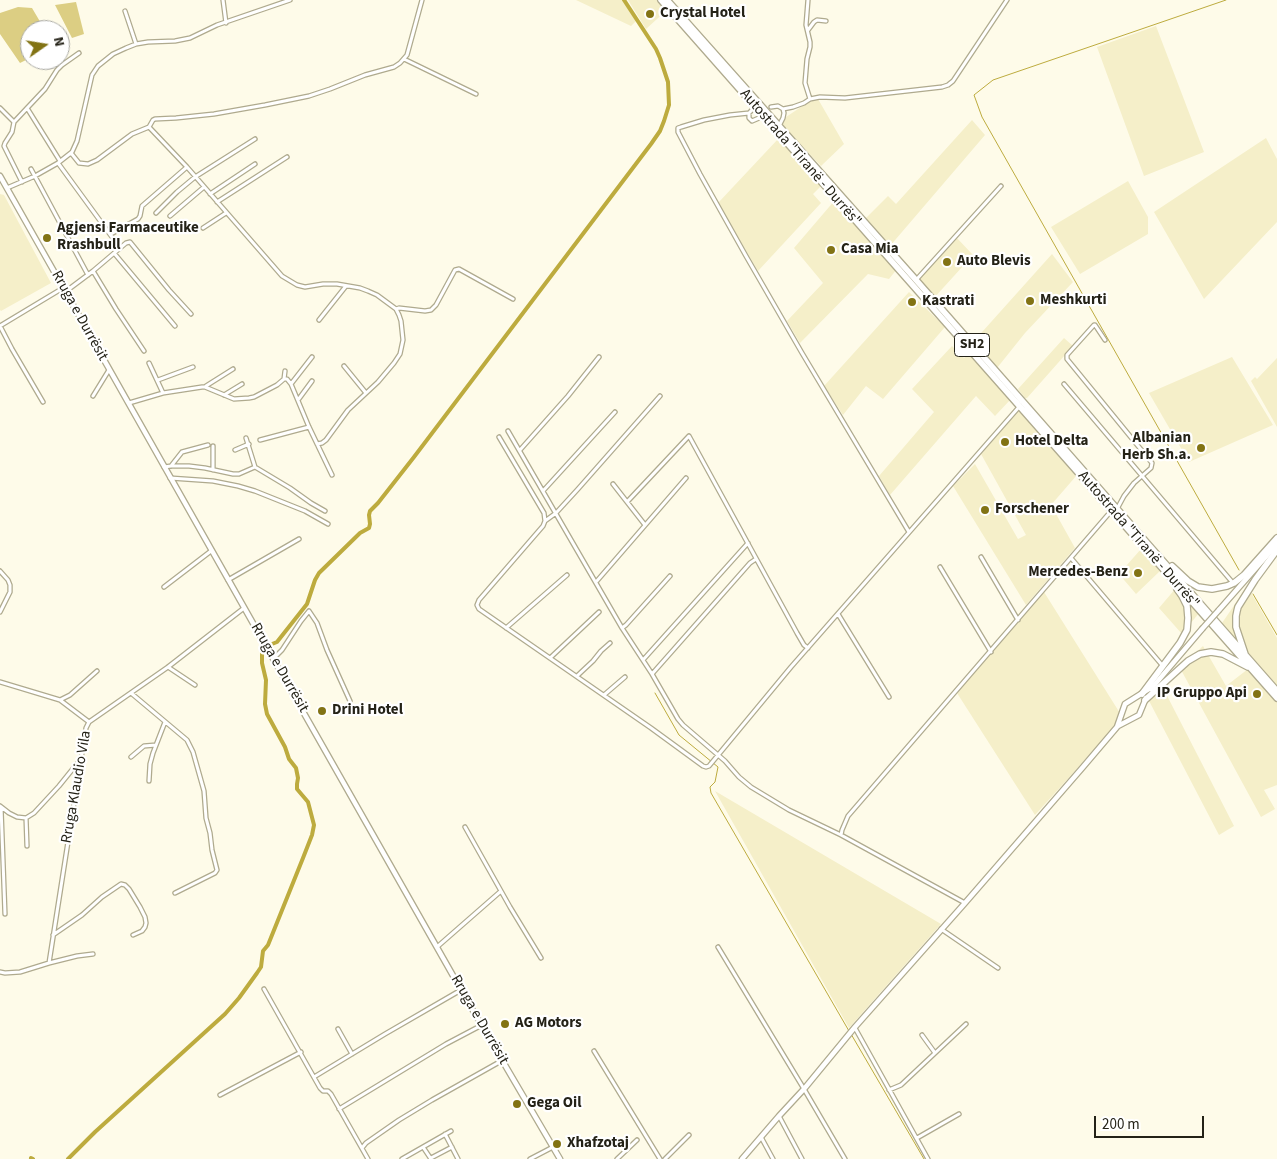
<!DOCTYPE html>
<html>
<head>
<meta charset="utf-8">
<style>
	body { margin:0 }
	#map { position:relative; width:1277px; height:1159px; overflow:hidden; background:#fefbe9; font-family:"Source Sans 3",sans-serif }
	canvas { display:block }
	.north { position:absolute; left:20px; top:20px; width:50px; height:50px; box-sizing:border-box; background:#fff; border:1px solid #a7a7a2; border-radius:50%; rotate:77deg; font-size:14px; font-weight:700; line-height:20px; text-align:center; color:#242217 }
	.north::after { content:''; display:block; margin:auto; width:18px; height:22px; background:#827314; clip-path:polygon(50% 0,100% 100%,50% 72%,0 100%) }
	.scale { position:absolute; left:1094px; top:1116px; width:110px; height:22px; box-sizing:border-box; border:2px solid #242217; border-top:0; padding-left:6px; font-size:15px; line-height:18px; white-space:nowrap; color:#242217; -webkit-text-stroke:4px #fff; paint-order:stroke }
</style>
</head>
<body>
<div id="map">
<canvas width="1277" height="1159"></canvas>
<div class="north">N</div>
<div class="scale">200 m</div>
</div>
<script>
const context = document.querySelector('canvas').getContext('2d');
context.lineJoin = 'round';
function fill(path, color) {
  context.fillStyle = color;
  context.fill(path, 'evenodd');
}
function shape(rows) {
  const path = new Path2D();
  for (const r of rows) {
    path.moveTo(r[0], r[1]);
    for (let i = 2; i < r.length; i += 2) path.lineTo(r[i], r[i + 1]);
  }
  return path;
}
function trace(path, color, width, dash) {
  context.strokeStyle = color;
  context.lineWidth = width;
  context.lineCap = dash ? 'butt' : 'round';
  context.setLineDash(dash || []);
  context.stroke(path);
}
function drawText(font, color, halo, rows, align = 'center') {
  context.font = font + ' "Source Sans 3",sans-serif';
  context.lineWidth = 4.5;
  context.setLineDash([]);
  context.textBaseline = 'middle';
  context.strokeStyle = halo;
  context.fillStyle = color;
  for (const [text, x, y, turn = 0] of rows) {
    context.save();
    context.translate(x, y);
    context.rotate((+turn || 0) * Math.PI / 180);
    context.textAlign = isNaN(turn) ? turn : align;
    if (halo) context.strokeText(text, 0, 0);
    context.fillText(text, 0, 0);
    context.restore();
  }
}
fill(shape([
	[576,0,622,0,636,21,631,26],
	[628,0,659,0,668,9,646,29],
	[1156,26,1204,152,1144,176,1097,47],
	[818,99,844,144,821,166,782,125,786,117,810,101],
	[972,120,985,135,890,246,864,220,888,196,896,204],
	[779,138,822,185,813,194,821,203,758,271,718,203],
	[1266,138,1277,159,1277,222,1204,299,1154,212],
	[1128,181,1148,217,1148,234,1080,274,1051,227],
	[0,194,4,195,51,283,1,311,0,310],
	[835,200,897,269,889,279,868,274,800,343,787,321,823,283,794,248],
	[956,237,973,255,934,298,918,280],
	[1052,254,1073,282,1025,333,997,368,974,341],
	[909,292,945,327,883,399,866,386,843,415,824,386],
	[1064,338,1073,346,1027,398,1025,398,1018,389],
	[952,346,964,358,970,353,1011,399,995,416,976,396,890,495,879,476,934,412,912,389],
	[1232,357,1273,425,1189,462,1149,393],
	[1277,358,1277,427,1251,381,1255,377,1257,379],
	[1019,410,1077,475,1051,505,1075,548,1026,605,953,486,975,464,1018,539,1026,535,981,454],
	[1141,549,1160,571,1136,594,1119,574],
	[1176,588,1199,613,1182,634,1159,608],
	[1246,588,1250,591,1277,638,1277,688,1222,623],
	[1044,592,1123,718,1035,815,957,693],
	[1203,646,1226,686,1248,669,1277,702,1277,785,1264,790,1275,809,1261,817,1180,668],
	[1161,684,1234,826,1219,835,1147,697],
	[715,791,941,924,849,1028]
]), '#f5efc9');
fill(shape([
	[76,2,84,34,72,38,55,5],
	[18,7,32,8,45,30,30,30,30,58,20,63,0,34,0,13]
]), '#dcce83');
trace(shape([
	[1226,0,993,80,974,95,982,117,1239,570],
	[1253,594,1277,635],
	[655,693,679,735,718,767,715,782,710,787,711,793,849,1031],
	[851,1034,924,1159]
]), '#bdab3e', 1);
trace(shape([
	[31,1158,33,1159],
	[68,1159,95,1132,225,1014,239,998,257,973,261,967,263,951,268,945,303,858,312,835,314,825,308,802,297,789,297,784,298,778,296,768,289,759,285,747,267,714,265,704,266,680,262,663,262,651,267,646,277,642,307,604,315,580,319,573,360,533,369,528,370,524,369,515,370,511,378,503,414,457,651,144,660,131,664,121,669,105,668,82,660,58,656,49,624,0]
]), '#bdab3e', 4);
const street = shape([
	[223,0,226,23],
	[808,0,806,25,810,42,810,47,807,59,805,83,810,99],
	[125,11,136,44],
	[808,30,814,22,817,20,826,21],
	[404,59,476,94],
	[755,107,749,113,749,118,752,121,759,118],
	[771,107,778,106,783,109,784,113,783,118,779,126],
	[0,108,14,122],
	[27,108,60,161],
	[783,109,793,107,804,103,810,99,820,97,845,98,942,87,948,85,953,81,1007,0],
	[749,113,730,115,704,120,681,127,678,128,678,132,700,174,746,256,802,353,909,532],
	[149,127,187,167,282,276,297,285,305,287,323,284,337,284,360,288,368,291,377,295,396,309,399,315,401,321,403,340,400,354,394,363,378,382,348,410,326,440,322,443,317,444],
	[71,153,79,163,88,164,97,160,132,134,149,127,153,120,155,119,176,118,214,114,265,105,309,96,330,89,365,75,394,67,400,63,407,55,422,0],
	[58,163,120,248],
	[31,169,88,275],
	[22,182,4,146,5,143,12,132,14,122,45,89,57,70,62,65,79,53],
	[7,188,35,176,58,163,72,152,77,141,92,75,98,66,113,54,126,48,136,44,148,42,175,41,190,38,217,25,290,0],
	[210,194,255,164],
	[217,202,287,157],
	[156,213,177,192,195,177,255,139],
	[170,216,204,187],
	[203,228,226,213],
	[111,234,138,219,140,216,142,206,187,167],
	[114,253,175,326],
	[93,271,116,309,144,351],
	[916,280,1001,186],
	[65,292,93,271,126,243,130,242,169,290,191,314],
	[396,309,399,308,425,311,431,310,436,305,455,270,459,269,513,299],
	[319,320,346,286],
	[0,326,12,349,43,402],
	[0,326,63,288],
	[1105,340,1095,325,1094,325,1067,355,1067,359,1152,463,1151,468,1134,483,1124,496,1117,509],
	[149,363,163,393],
	[344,366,366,393],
	[284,379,287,379,291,384,309,427,332,475],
	[158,380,193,367],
	[291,384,312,357],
	[1064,384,1233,583],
	[206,386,233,369],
	[224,395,242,384],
	[93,396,109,370],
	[298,400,312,381],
	[129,403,163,393,202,387,205,387,234,399,249,398,254,397,277,385,284,379,285,371],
	[508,431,622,628,652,674,678,719,683,725,725,761,739,777,751,787,789,810,841,835,965,903],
	[499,437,544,513,545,521,543,526,479,600,477,605,479,609,651,728,703,766,706,767,709,766,791,667,1019,407],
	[246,438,255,467,290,488,311,503,325,511],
	[260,440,309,427],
	[235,450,249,444],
	[520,450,568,396,599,357],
	[171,466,182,452,208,445],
	[164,467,171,466,189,466,205,468,233,474,239,474,255,467],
	[213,470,213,446],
	[170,478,213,481,238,486,255,491,305,511,328,524],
	[613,484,645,525],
	[543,491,615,412],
	[627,502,689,436,797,633,804,645,808,648],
	[545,521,556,513,578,489,660,396],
	[981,557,1018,620],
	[1071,558,1162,665],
	[940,567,991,652],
	[0,571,8,580,10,585,10,592,0,612],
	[228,580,299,539],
	[596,582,686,478],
	[164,587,211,551],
	[838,614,889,697],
	[506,628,567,575],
	[622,628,626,625,670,576],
	[550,658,599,612],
	[273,659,282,650,301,621,309,611,317,623,327,650,350,701],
	[643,660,748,543],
	[168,667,195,685],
	[652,674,750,563,756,559],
	[577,676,593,661,601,651,610,643],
	[0,682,60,700,89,722],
	[131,693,187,740,193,752,204,791,206,818,210,833,212,850,217,870,215,873,175,893],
	[604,695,625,677],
	[60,700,70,695,97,671],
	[131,757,144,746,156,745],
	[149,781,150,764,153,753,165,722],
	[0,806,9,813,17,817,26,818,34,813,59,786,80,760],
	[1,807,5,914],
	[26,818,27,846],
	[465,827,510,907,541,958],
	[841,835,842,830,848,816,1112,510],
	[941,929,998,968],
	[53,935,82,915,102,897,121,884,125,885,129,889,140,907,145,917,146,923,145,927,142,931,133,935],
	[437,947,501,891],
	[718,947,804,1089,845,1159],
	[49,963,77,956,93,954],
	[0,972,5,973,20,972,49,963,81,759,86,728,89,722,168,667,244,608],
	[264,989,320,1088,323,1091,328,1091,331,1094,368,1159],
	[855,1028,928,1159],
	[338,1029,352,1054],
	[922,1035,935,1053],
	[594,1051,660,1159],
	[314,1077,385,1034,461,990],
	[889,1090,901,1085,966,1024],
	[220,1095,301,1052],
	[339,1109,446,1044,482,1025],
	[779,1116,802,1159],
	[445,1134,458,1159],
	[761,1137,773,1159],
	[917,1138,959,1114],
	[423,1147,431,1159],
	[362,1148,366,1143,399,1120,432,1100,503,1060],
	[431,1158,452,1147],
	[402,1159,451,1131],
	[530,1159,553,1147],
	[617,1159,637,1140],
	[665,1159,689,1135]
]);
const secondary = shape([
	[0,176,297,701,468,1002,560,1159],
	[1219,610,1277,544],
	[1151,689,1202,629],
	[1118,726,1139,715,1146,698],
	[742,1159,779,1116,804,1089,855,1027,965,903,1083,767,1117,727,1125,704,1152,687]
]);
const highway = shape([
	[661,0,1277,698],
	[667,0,916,280,1277,691],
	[1172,566,1188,581,1198,587,1212,589,1227,586,1234,583,1244,575,1277,538],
	[1245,654,1236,627,1236,616,1237,611,1238,607,1255,580,1277,550],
	[1142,694,1180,643,1187,630,1188,618,1187,606,1182,596,1177,589],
	[1145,700,1188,661,1200,654,1211,652,1223,654,1248,667]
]);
trace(street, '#afaa8e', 5.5);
trace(secondary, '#afaa8e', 7);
trace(highway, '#afaa8e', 8);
trace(street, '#fff', 3);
trace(secondary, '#fff', 4.5);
trace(highway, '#fff', 5.5);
const secondaryBridge = shape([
	[1202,629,1219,610]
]);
trace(secondaryBridge, '#afaa8e', 7, []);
trace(secondaryBridge, '#fff', 4.5);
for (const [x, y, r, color] of [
	[650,14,5,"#827314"],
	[47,238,5,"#827314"],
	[831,250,5,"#827314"],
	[947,262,5,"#827314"],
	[1030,301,5,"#827314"],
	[912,302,5,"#827314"],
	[1005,442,5,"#827314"],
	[1201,448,5,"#827314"],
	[985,510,5,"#827314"],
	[1138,573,5,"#827314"],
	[1257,694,5,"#827314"],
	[322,711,5,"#827314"],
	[505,1024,5,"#827314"],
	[517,1104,5,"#827314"],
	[557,1144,5,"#827314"]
]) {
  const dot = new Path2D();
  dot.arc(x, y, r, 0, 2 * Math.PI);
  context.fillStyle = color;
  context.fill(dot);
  trace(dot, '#fff', 2);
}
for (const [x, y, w] of [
	[972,345,35]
]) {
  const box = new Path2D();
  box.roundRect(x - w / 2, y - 11.5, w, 23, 4);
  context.fillStyle = '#fff';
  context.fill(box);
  trace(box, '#242217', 1);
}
drawText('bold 14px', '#242217', null, [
	["SH2",972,345]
]);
drawText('bold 15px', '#242217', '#fff', [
	["Crystal Hotel",660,14],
	["Agjensi Farmaceutike",57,229],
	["Rrashbull",57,246],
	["Casa Mia",841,250],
	["Auto Blevis",957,262],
	["Meshkurti",1040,301],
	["Kastrati",922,302],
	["Albanian",1191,439,"right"],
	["Herb Sh.a.",1191,456,"right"],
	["Hotel Delta",1015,442],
	["Forschener",995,510],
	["Mercedes-Benz",1128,573,"right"],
	["IP Gruppo Api",1247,694,"right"],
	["Drini Hotel",332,711],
	["AG Motors",515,1024],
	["Gega Oil",527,1104],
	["Xhafzotaj",567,1144]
], 'left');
drawText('15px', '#242217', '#fff', [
	["Autostrada \"Tiranë - Durrës\"",800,158,49],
	["Rruga e Durrësit",79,316,61],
	["Autostrada \"Tiranë - Durrës\"",1138,540,49],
	["Rruga e Durrësit",279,668,60],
	["Rruga Klaudio Vila",77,787,-80],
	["Rruga e Durrësit",479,1020,60]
]);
</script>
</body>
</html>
